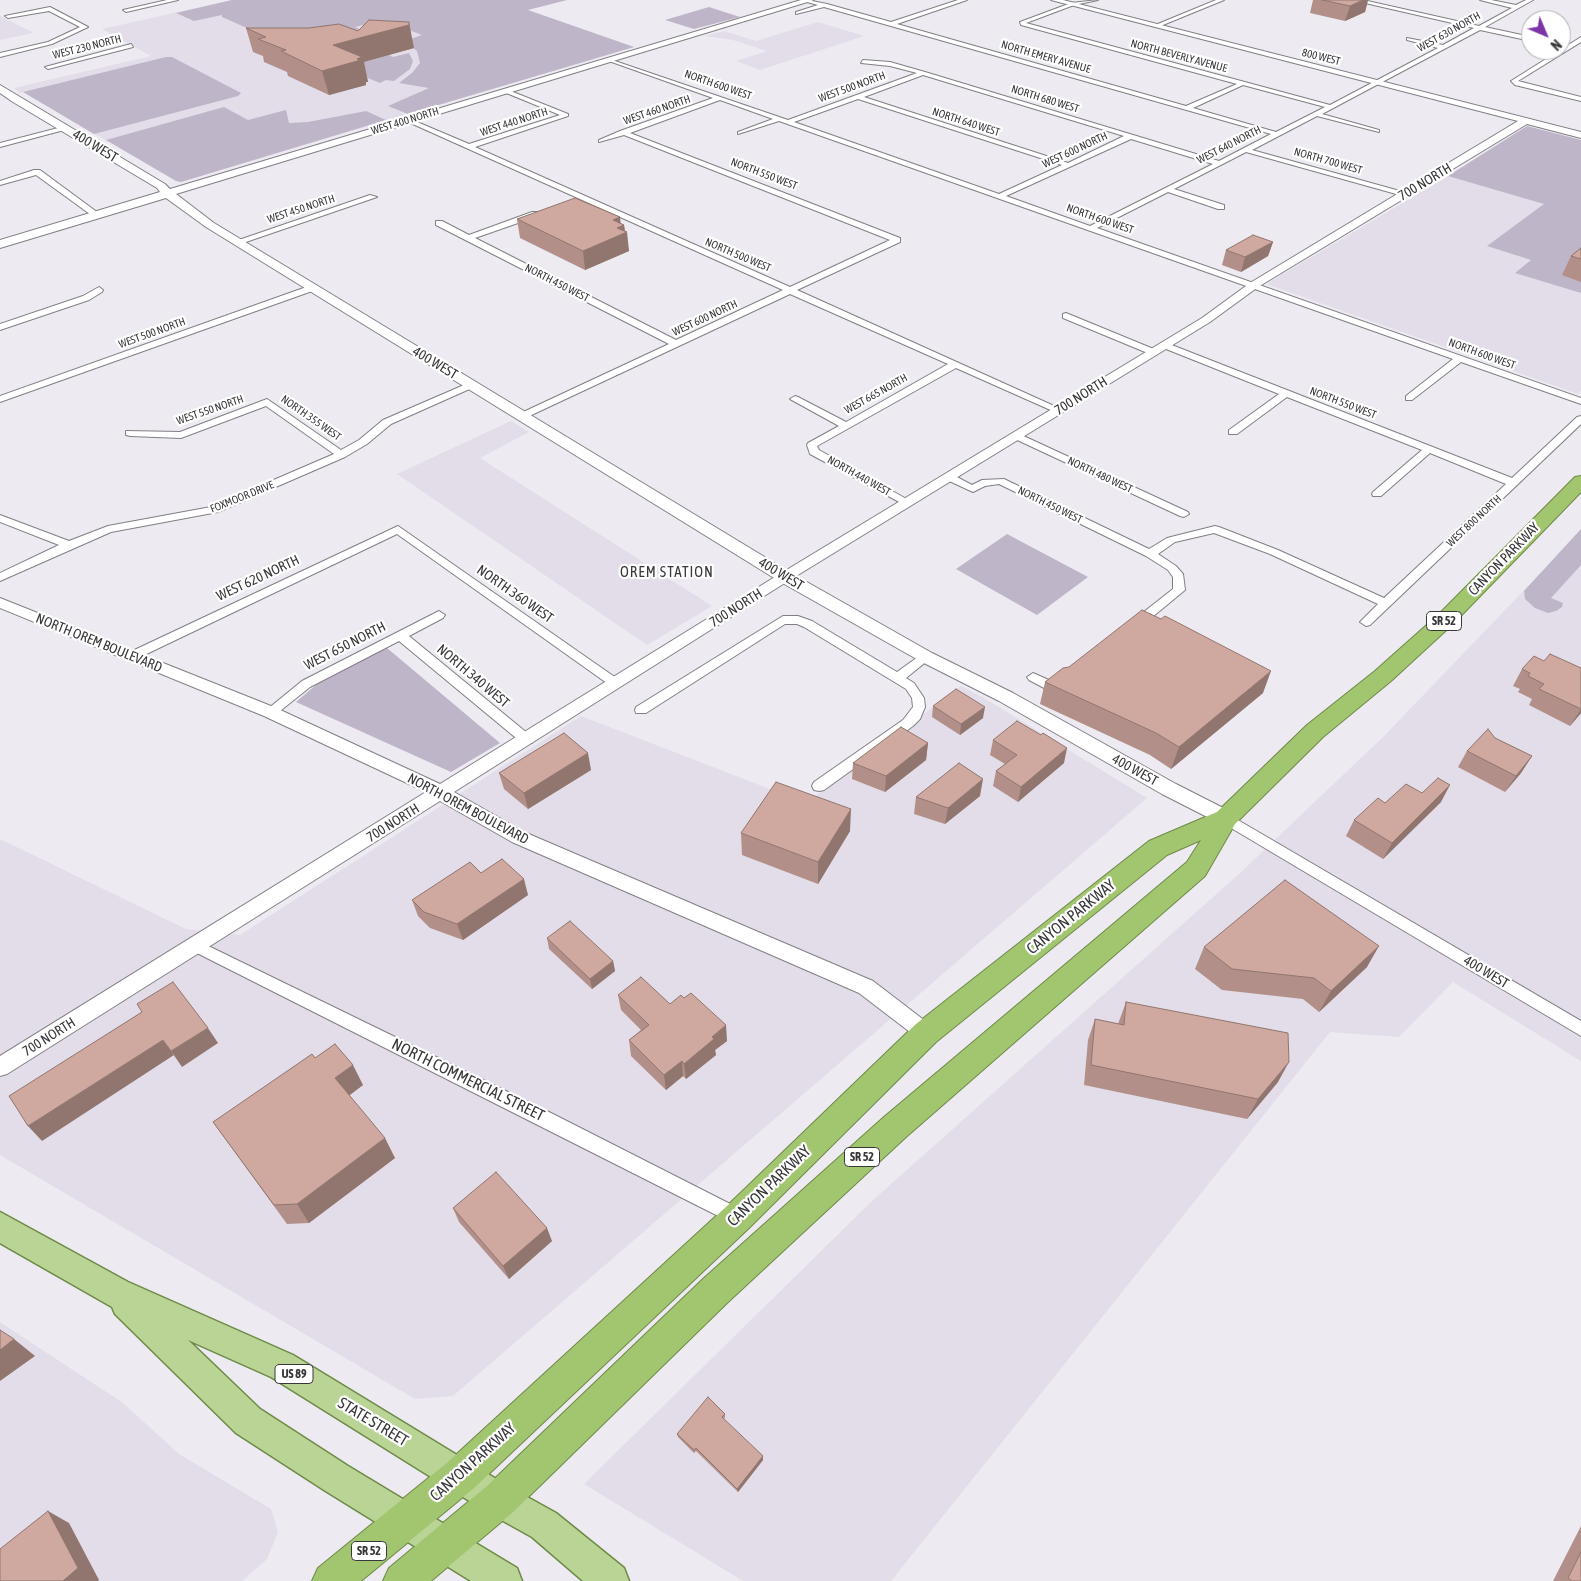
<!DOCTYPE html>
<html>
<head>
<meta charset="utf-8">
<style>
	body { margin:0 }
	#map { position:relative; width:1581px; height:1581px; overflow:hidden; background:#edeaf1; font-family:"Asap Condensed",sans-serif }
	canvas { display:block }
	.north { position:absolute; left:1521px; top:10px; width:50px; height:50px; box-sizing:border-box; background:#fff; border:1px solid #afafb0; border-radius:50%; rotate:135deg; font-size:14px; font-weight:700; line-height:20px; text-align:center; color:#38373a }
	.north::after { content:''; display:block; margin:auto; width:18px; height:22px; background:#7b35a8; clip-path:polygon(50% 0,100% 100%,50% 72%,0 100%) }
</style>
</head>
<body>
<div id="map">
<canvas width="1581" height="1581"></canvas>
<div class="north">N</div>
</div>
<script>
const context = document.querySelector('canvas').getContext('2d');
context.lineJoin = 'round';
function fill(path, color) {
  context.fillStyle = color;
  context.fill(path, 'evenodd');
}
function shape(rows) {
  const path = new Path2D();
  for (const r of rows) {
    path.moveTo(r[0], r[1]);
    for (let i = 2; i < r.length; i += 2) path.lineTo(r[i], r[i + 1]);
  }
  return path;
}
function trace(path, color, width, dash) {
  context.strokeStyle = color;
  context.lineWidth = width;
  context.lineCap = dash ? 'butt' : 'round';
  context.setLineDash(dash || []);
  context.stroke(path);
}
function drawText(font, color, halo, rows, align = 'center') {
  context.font = font + ' "Asap Condensed",sans-serif';
  context.lineWidth = 4.5;
  context.setLineDash([]);
  context.textBaseline = 'middle';
  context.strokeStyle = halo;
  context.fillStyle = color;
  for (const [text, x, y, turn = 0] of rows) {
    context.save();
    context.translate(x, y);
    context.rotate((+turn || 0) * Math.PI / 180);
    context.textAlign = isNaN(turn) ? turn : align;
    if (halo) context.strokeText(text, 0, 0);
    context.fillText(text, 0, 0);
    context.restore();
  }
}
fill(shape([
	[232,0,497,0,634,47,181,182,96,135,36,98,25,92,20,93,14,88,151,56,102,29],
	[0,16,32,32,33,33,0,40],
	[818,22,864,36,760,70,736,61,767,51,733,40,705,36,725,31,756,41],
	[1527,126,1581,140,1581,391,1578,394,1269,285,1268,283,1448,176],
	[511,421,529,432,480,458,712,606,647,645,397,474],
	[1581,531,1581,1061,1453,982,1399,1037,1330,1032,891,1581,743,1581,584,1484,872,1201,1240,873,1383,737],
	[961,686,984,698,1147,798,453,1396,415,1399,0,1155,0,839,186,929,240,935,581,716,806,803],
	[0,1322,123,1403,179,1454,271,1509,278,1532,267,1559,242,1581,0,1581]
]), '#e3dde9');
fill(shape([
	[232,0,567,0,528,10,634,47,408,114,388,106,429,88,399,83,412,73,420,63,417,51,404,41,422,35,383,20,355,27,371,34,281,43,222,17,222,15,194,21,176,13],
	[709,7,740,17,694,29,665,20],
	[409,53,413,61,410,69,394,81,386,80,380,83,343,68,389,55,393,57],
	[166,57,172,57,241,93,238,96,94,134,23,92],
	[224,107,248,120,286,110,289,123,308,122,366,111,386,120,181,182,176,181,106,140],
	[1527,126,1581,140,1581,293,1515,273,1531,260,1487,246,1544,204,1448,176],
	[1581,529,1581,565,1551,598,1563,603,1562,607,1556,611,1548,613,1535,608,1525,599,1524,591],
	[1007,534,1088,577,1037,615,956,569],
	[387,648,500,743,451,772,296,702,317,684]
]), '#beb5c9');
const minor = shape([
	[167,0,178,0,126,12,123,10,167,0],
	[807,0,827,4,891,22,958,0,967,0,897,24,1186,106,1237,84,1021,25,1020,22,1071,3,1098,0,1074,5,1026,23,1330,105,1438,48,1407,40,1407,38,1443,45,1474,28,1352,0,1363,0,1479,26,1512,8,1480,0,1491,0,1516,5,1526,0,1533,0,1485,27,1531,37,1531,41,1480,30,1322,114,1379,130,1379,132,1317,116,1252,150,1407,193,1407,197,1246,152,1174,189,1224,205,1224,209,1218,209,1168,192,1097,228,1581,398,1581,404,1461,362,1412,400,1406,400,1406,396,1453,359,779,121,738,134,738,132,773,119,720,100,630,133,900,238,900,242,797,290,1063,410,1058,413,1055,412,956,368,817,446,819,450,912,502,907,505,903,504,810,454,807,445,808,443,839,426,790,399,795,396,798,397,846,422,948,364,790,294,525,418,519,418,519,414,669,344,436,225,436,221,442,221,469,235,532,212,538,212,538,216,475,238,676,340,783,290,406,121,406,119,410,119,469,144,560,115,504,92,504,90,508,90,568,114,568,116,475,147,790,287,890,240,624,135,599,142,599,140,620,131,713,98,609,61,609,59,788,120,917,73,890,66,861,63,863,60,890,62,925,72,1219,161,1271,134,824,7,796,14,796,12,818,5,807,2,807,0],
	[923,75,1124,136,1068,163,864,97,923,75],
	[1243,85,1325,107,1276,132,1193,108,1243,85],
	[858,99,1062,165,999,194,794,122,858,99],
	[1131,139,1213,164,1090,226,1006,196,1131,139],
	[1216,0,1224,0,1158,27,1153,26,1216,0],
	[50,7,88,27,52,44,0,57,0,53,48,42,80,27,49,11,8,18,5,16,50,7],
	[1581,37,1581,42,1518,81,1581,97,1581,101,1515,85,1511,81,1581,37],
	[131,44,133,47,48,69,45,67,131,44],
	[66,126,69,128,68,129,0,147,0,143,66,126],
	[34,170,40,170,101,215,94,217,36,175,0,185,0,181,34,170],
	[370,195,377,197,240,244,233,242,370,195],
	[312,285,316,288,315,290,0,402,0,396,312,285],
	[99,287,103,290,102,292,89,300,0,330,0,324,83,296,99,287],
	[1066,313,1156,350,1158,352,1156,354,1150,354,1063,318,1063,314,1066,313],
	[1164,342,1512,478,1577,417,1581,416,1581,424,1370,625,1366,626,1360,622,1378,604,1270,554,1214,533,1175,542,1158,554,1176,566,1183,574,1185,590,1139,628,1135,629,1129,625,1131,622,1173,589,1173,577,1168,570,1146,556,999,484,985,486,973,492,945,479,944,477,945,475,953,475,972,485,982,480,1004,479,1149,549,1167,538,1215,526,1219,527,1278,550,1384,598,1506,484,1430,453,1381,496,1373,496,1372,494,1373,492,1422,450,1287,397,1237,434,1229,434,1229,430,1279,394,1161,347,1159,345,1164,342],
	[471,382,474,383,474,387,391,424,367,444,345,457,218,512,111,532,0,581,0,573,59,545,0,522,0,515,69,541,108,526,211,507,334,454,266,406,181,438,130,436,126,435,126,431,180,432,267,399,341,450,359,440,383,420,471,382],
	[1017,433,1188,512,1189,514,1184,517,1180,516,1013,438,1012,436,1017,433],
	[398,526,619,680,621,683,619,686,611,686,397,534,136,659,128,659,126,656,128,653,398,526],
	[439,611,445,615,443,618,409,636,532,737,534,740,532,743,522,743,399,641,310,687,275,715,270,716,265,715,264,712,302,681,439,611],
	[783,616,798,616,812,621,897,672,922,654,930,654,932,657,906,678,914,683,924,698,925,707,920,719,913,726,824,790,819,791,814,790,812,786,814,782,903,720,913,707,912,698,906,689,804,627,797,624,785,624,646,713,636,713,635,710,636,707,783,616],
	[1033,673,1051,681,1062,679,1068,683,1062,687,1050,690,1046,689,1029,680,1027,677,1033,673],
	[1226,813,1581,1021,1581,1036,1221,822,1219,818,1221,814,1226,813],
	[196,940,551,1113,744,1211,747,1217,744,1223,738,1226,732,1223,191,950,188,946,191,942,196,940]
]);
const tertiary = shape([
	[1051,0,1063,0,1581,132,1581,138,1527,124,1258,287,1210,322,780,586,454,792,524,832,873,981,933,1027,936,1033,933,1039,926,1042,919,1039,859,993,512,842,440,801,7,1074,0,1076,0,1056,426,792,264,716,0,608,0,598,276,708,440,784,770,580,1202,318,1250,283,1518,121,1051,0]
]);
const secondary = shape([
	[801,0,814,0,176,194,214,223,791,573,932,653,1013,693,1176,784,1233,813,1236,818,1233,823,1226,826,1219,823,1162,794,999,701,920,661,779,581,206,227,166,198,0,248,0,240,160,192,157,188,13,102,0,93,0,85,165,184,170,189,801,0]
]);
const primary = shape([
	[0,1212,128,1282,293,1355,511,1488,556,1513,624,1568,629,1581,583,1581,532,1537,487,1512,271,1377,188,1340,260,1409,348,1466,517,1568,522,1581,471,1581,324,1490,236,1433,115,1314,112,1307,0,1243,0,1212]
]);
const trunk = shape([
	[1581,476,1581,492,1453,624,1391,681,1323,737,1235,824,1205,876,906,1137,727,1303,512,1513,431,1581,383,1581,389,1568,486,1487,703,1279,884,1117,1187,862,1201,840,1167,855,936,1042,749,1228,474,1488,361,1581,312,1581,318,1568,448,1462,727,1206,916,1024,1149,841,1217,812,1307,725,1375,671,1439,614,1575,477,1581,476]
]);
trace(minor, '#817f84', 2);
trace(tertiary, '#817f84', 2);
trace(secondary, '#817f84', 2);
trace(primary, '#6d8a46', 3);
trace(trunk, '#6d8a46', 2);
fill(minor, '#fff');
fill(tertiary, '#fff');
fill(secondary, '#fff');
fill(primary, '#b9d494');
fill(trunk, '#a2c670');
fill(shape([
	[1313,0,1368,0,1365,12,1345,21,1310,13],
	[246,28,309,28,358,31,414,48,363,62,368,82,366,82,366,85,329,95,288,76,287,72,264,62,263,56,253,52],
	[620,217,620,223,624,225,629,251,585,270,520,238,517,219],
	[1273,242,1268,256,1241,272,1222,265,1226,250],
	[1581,248,1581,282,1562,275,1571,256],
	[1544,661,1581,668,1581,713,1570,726,1529,705,1532,699,1518,692,1520,689,1513,686,1522,669],
	[1045,682,1263,693,1171,769,1150,755,1040,704],
	[933,706,983,718,960,735,932,717],
	[1495,738,1532,756,1521,773,1505,792,1458,767,1467,751],
	[993,740,1064,763,1018,802,993,786,996,771,1005,764,990,755],
	[928,743,926,760,885,792,852,779,853,763],
	[591,770,528,809,504,789,499,773],
	[1422,793,1441,802,1383,859,1346,836,1354,820,1385,803],
	[980,796,945,824,914,814,916,797],
	[850,831,818,884,742,855,741,833],
	[481,873,528,895,463,940,430,928,418,916,412,900],
	[547,938,613,961,615,971,592,989,549,949],
	[1204,947,1367,967,1319,1012,1303,999,1222,990,1195,969],
	[618,995,670,1004,727,1041,715,1050,716,1055,686,1079,683,1076,666,1090,631,1056,629,1040,641,1030,621,1010],
	[1126,1002,1278,1082,1247,1119,1084,1085,1088,1040,1095,1019,1118,1024],
	[315,1058,363,1085,349,1095,395,1158,309,1223,287,1224,213,1122],
	[453,1208,552,1241,509,1279,459,1222],
	[725,1414,725,1417,724,1419,763,1460,738,1492,696,1451,694,1453,678,1437,677,1434],
	[1581,1526,1581,1581,1553,1581]
]), '#b29089');
fill(shape([
	[1363,0,1368,0,1365,12,1345,21,1350,6],
	[409,22,414,48,364,62,368,82,366,82,366,85,329,95,322,71,333,45],
	[620,217,621,226,624,225,625,233,627,232,629,251,585,270,583,251,613,220],
	[1273,242,1268,256,1241,272,1245,257],
	[1271,671,1263,693,1171,769,1179,747],
	[985,707,983,718,960,735,961,724],
	[1581,709,1581,713,1570,726],
	[928,743,926,760,885,792,886,776],
	[1067,748,1064,763,1018,802,1021,787],
	[588,753,591,770,528,809,524,793],
	[1532,756,1521,773,1505,792,1516,776],
	[983,779,980,796,945,824,948,808],
	[1450,785,1441,802,1383,859,1392,843],
	[851,809,850,831,818,884,818,862],
	[524,879,528,895,463,940,457,924],
	[1379,946,1367,967,1319,1012,1331,991],
	[613,961,615,971,592,989,590,979],
	[726,1025,727,1041,715,1050,716,1055,686,1079,684,1064,712,1037],
	[208,1028,218,1043,182,1067,171,1051],
	[163,1040,174,1055,42,1141,28,1126],
	[682,1061,683,1076,666,1090,664,1075],
	[1289,1062,1278,1082,1247,1119,1258,1099],
	[353,1065,363,1085,346,1098,335,1078],
	[385,1138,395,1158,309,1223,297,1204],
	[547,1228,552,1241,509,1279,503,1266],
	[14,1339,35,1356,0,1381,0,1350],
	[763,1456,763,1460,738,1492,737,1489],
	[48,1511,69,1523,99,1580,98,1581,63,1581]
]), '#91766f');
const building = shape([
	[1322,0,1363,0,1350,6,1322,0],
	[369,20,409,22,409,25,333,45,362,57,357,59,361,60,322,71,281,51,286,50,258,39,266,37,246,28,309,28,339,24,358,31,369,20],
	[575,198,620,217,613,220,624,225,617,228,627,232,583,251,517,219,575,198],
	[1253,235,1273,242,1245,257,1226,250,1253,235],
	[1581,248,1581,259,1571,256,1581,248],
	[1142,610,1161,619,1165,616,1271,671,1179,747,1156,733,1045,682,1063,668,1069,667,1142,610],
	[1550,654,1581,668,1581,709,1539,689,1544,684,1528,676,1530,673,1522,669,1534,656,1544,661,1550,654],
	[956,689,985,707,961,724,933,706,956,689],
	[1017,721,1041,735,1043,733,1067,748,1021,787,996,771,1017,755,993,740,1017,721],
	[901,727,928,743,886,776,853,763,901,727],
	[1488,729,1495,738,1532,756,1516,776,1467,751,1488,729],
	[564,733,588,753,524,793,499,773,564,733],
	[959,763,983,779,948,808,916,797,959,763],
	[1438,778,1450,785,1392,843,1354,820,1378,798,1385,803,1406,784,1422,793,1438,778],
	[776,782,851,809,818,862,741,833,776,782],
	[502,859,524,879,457,924,424,912,412,900,470,862,481,873,502,859],
	[1285,880,1379,946,1331,991,1314,978,1232,969,1204,947,1285,880],
	[570,921,613,961,590,979,547,938,570,921],
	[641,977,670,1004,681,995,684,998,691,993,726,1025,712,1037,714,1039,684,1064,682,1061,664,1075,629,1040,649,1025,618,995,641,977],
	[173,982,208,1028,171,1051,163,1040,28,1126,9,1096,142,1012,137,1004,173,982],
	[1126,1002,1288,1033,1289,1062,1258,1099,1091,1065,1095,1019,1124,1025,1126,1002],
	[335,1044,353,1065,335,1078,385,1138,297,1204,274,1205,213,1122,312,1054,315,1058,335,1044],
	[496,1172,547,1228,503,1266,453,1208,496,1172],
	[0,1330,14,1339,0,1350,0,1330],
	[708,1397,725,1414,722,1417,763,1456,737,1489,696,1448,694,1450,677,1434,708,1397],
	[48,1511,78,1568,63,1581,0,1581,0,1549,48,1511],
	[1581,1552,1581,1581,1572,1581,1568,1578,1581,1552]
]);
fill(building, '#cfa89f');
trace(building, '#91766f', 1);
drawText('11px', '#38373a', '#fff', [
	["WEST 630 NORTH",1449,32,-29],
	["WEST 230 NORTH",87,47,-14],
	["NORTH BEVERLY AVENUE",1179,56,15],
	["NORTH EMERY AVENUE",1046,57,16],
	["800 WEST",1321,57,14],
	["NORTH 600 WEST",718,85,19],
	["WEST 500 NORTH",852,87,-20],
	["NORTH 680 WEST",1045,99,17],
	["WEST 460 NORTH",657,110,-19],
	["WEST 400 NORTH",405,121,-17],
	["WEST 440 NORTH",514,122,-18],
	["NORTH 640 WEST",966,122,18],
	["WEST 640 NORTH",1229,145,-27],
	["WEST 600 NORTH",1075,150,-25],
	["NORTH 700 WEST",1328,161,16],
	["NORTH 550 WEST",764,174,21],
	["WEST 450 NORTH",301,209,-18],
	["NORTH 600 WEST",1100,219,19],
	["NORTH 500 WEST",738,255,23],
	["NORTH 450 WEST",557,283,27],
	["WEST 600 NORTH",705,318,-25],
	["WEST 500 NORTH",152,333,-20],
	["NORTH 600 WEST",1482,354,20],
	["WEST 665 NORTH",876,394,-29],
	["NORTH 550 WEST",1343,403,21],
	["WEST 550 NORTH",210,410,-19],
	["NORTH 355 WEST",311,418,35],
	["NORTH 480 WEST",1100,475,25],
	["NORTH 440 WEST",859,476,29],
	["FOXMOOR DRIVE",242,497,-22],
	["NORTH 450 WEST",1050,505,26],
	["WEST 800 NORTH",1474,521,-43]
]);
for (const [x, y, w] of [
	[1444,621,35],
	[862,1157,35],
	[294,1374,38],
	[369,1551,35]
]) {
  const box = new Path2D();
  box.roundRect(x - w / 2, y - 9.5, w, 19, 4);
  context.fillStyle = '#fff';
  context.fill(box);
  trace(box, '#38373a', 1);
}
drawText('bold 12px', '#38373a', null, [
	["SR 52",1444,621],
	["SR 52",862,1157],
	["US 89",294,1374],
	["SR 52",369,1551]
]);
drawText('14px', '#38373a', '#fff', [
	["400 WEST",95,146,31],
	["700 NORTH",1425,182,-31],
	["400 WEST",435,363,31],
	["700 NORTH",1081,396,-32],
	["CANYON PARKWAY",1504,559,-46],
	["400 WEST",781,574,31],
	["WEST 620 NORTH",258,578,-25],
	["NORTH 360 WEST",515,594,35],
	["700 NORTH",736,608,-32],
	["NORTH OREM BOULEVARD",99,643,22],
	["WEST 650 NORTH",345,646,-27],
	["NORTH 340 WEST",473,676,40],
	["400 WEST",1135,770,29],
	["NORTH OREM BOULEVARD",468,809,28],
	["700 NORTH",393,823,-32],
	["400 WEST",1486,972,31],
	["700 NORTH",49,1037,-32]
]);
context.letterSpacing = '1px';
drawText('15px', '#38373a', '#fff', [
	["OREM STATION",667,572]
]);
context.letterSpacing = '0px';
drawText('16px', '#38373a', '#fff', [
	["CANYON PARKWAY",1071,917,-39],
	["NORTH COMMERCIAL STREET",468,1080,26],
	["CANYON PARKWAY",769,1186,-44],
	["STATE STREET",373,1422,31],
	["CANYON PARKWAY",473,1462,-42]
]);
</script>
</body>
</html>
